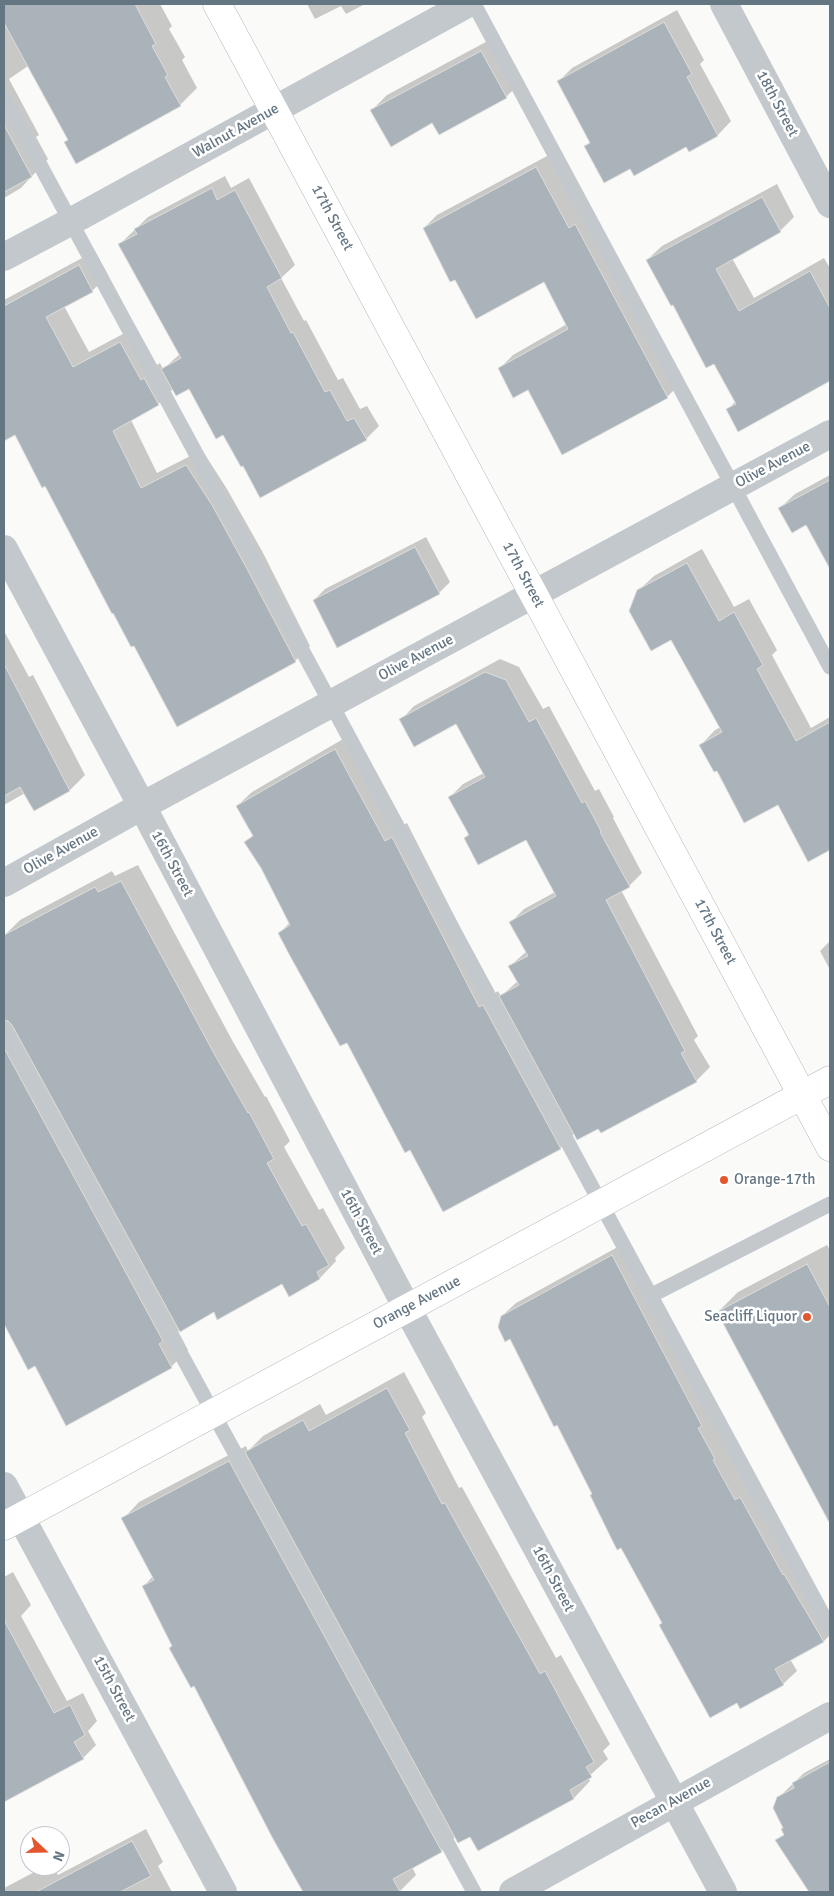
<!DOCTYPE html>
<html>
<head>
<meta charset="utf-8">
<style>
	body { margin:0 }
	#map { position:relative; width:834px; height:1896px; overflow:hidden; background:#fafaf8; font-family:Signika,sans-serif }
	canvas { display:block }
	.frame { position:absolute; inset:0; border:5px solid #657683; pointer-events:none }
	.north { position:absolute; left:20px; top:1826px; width:50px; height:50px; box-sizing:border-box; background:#fff; border:1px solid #c1c8cd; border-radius:50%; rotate:111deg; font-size:14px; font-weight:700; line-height:20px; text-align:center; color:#657683 }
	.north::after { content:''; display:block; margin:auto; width:18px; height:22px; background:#e4572e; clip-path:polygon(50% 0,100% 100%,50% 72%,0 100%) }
</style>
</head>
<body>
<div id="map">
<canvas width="834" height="1896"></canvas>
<div class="frame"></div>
<div class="north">N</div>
</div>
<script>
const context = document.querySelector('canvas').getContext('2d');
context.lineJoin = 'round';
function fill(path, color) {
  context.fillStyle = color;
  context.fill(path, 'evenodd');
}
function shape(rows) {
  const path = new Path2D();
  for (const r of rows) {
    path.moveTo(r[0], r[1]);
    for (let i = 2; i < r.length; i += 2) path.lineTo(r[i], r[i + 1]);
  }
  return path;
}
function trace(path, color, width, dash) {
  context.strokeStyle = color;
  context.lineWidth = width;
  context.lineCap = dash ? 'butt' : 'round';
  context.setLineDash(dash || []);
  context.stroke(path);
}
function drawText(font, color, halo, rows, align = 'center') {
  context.font = font + ' Signika,sans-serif';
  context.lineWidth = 5;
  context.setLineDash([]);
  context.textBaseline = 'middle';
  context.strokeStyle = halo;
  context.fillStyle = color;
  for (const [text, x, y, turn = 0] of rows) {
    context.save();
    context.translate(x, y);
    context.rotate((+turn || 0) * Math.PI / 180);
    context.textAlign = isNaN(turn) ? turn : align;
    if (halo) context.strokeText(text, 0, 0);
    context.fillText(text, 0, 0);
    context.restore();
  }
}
fill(shape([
	[4,4,160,4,172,26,169,29,185,57,182,60,197,88,180,105,69,139,28,66,9,79,39,135,36,137,48,159,21,188,4,198],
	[307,4,365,4,346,14,341,6,315,19],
	[677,10,704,60,700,64,731,121,718,135,689,150,687,145,630,167,585,147,591,141,559,81,572,68],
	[497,36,522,81,506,97,439,134,433,122,371,111,387,95],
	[549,155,680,384,667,397,528,389,500,368,513,355,567,324,544,280,455,278,424,228,437,215],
	[225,176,231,188,249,178,295,265,281,278,304,321,306,320,338,380,343,378,360,409,367,406,379,426,366,439,243,464,224,433,189,387,173,389,158,404,131,420,157,473,202,450,227,489,262,551,310,646,295,661,46,484,16,433,10,436,4,425,4,300,95,251,108,275,92,291,64,306,89,352,136,327,157,365,160,363,163,369,180,354,120,244,148,217],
	[777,184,794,217,780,231,732,258,754,298,824,258,830,268,830,380,739,431,727,410,736,401,714,362,673,303,647,260,662,246],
	[830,475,830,566,807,523,780,508,795,494],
	[426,537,450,582,439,593,314,600,325,589],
	[702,549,734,607,749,599,777,650,772,655,811,728,830,717,830,849,808,860,778,803,717,769,701,745,715,730,721,727,672,638,638,591,654,576],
	[4,631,29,677,33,675,85,775,70,790,25,793,4,805],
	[500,659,519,667,543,709,549,706,595,791,599,789,614,817,613,818,642,873,629,886,621,890,698,1036,694,1040,710,1067,696,1081,601,1131,599,1127,575,1133,560,1148,410,1148,348,1041,280,933,290,922,262,868,246,842,254,834,237,806,252,792,350,735,400,827,407,823,494,994,498,991,501,996,518,981,510,966,527,951,511,922,524,909,555,892,526,838,465,838,469,833,449,798,463,784,484,773,457,722,401,720,414,706],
	[138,865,232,1040,265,1097,266,1096,290,1141,284,1147,319,1210,323,1208,345,1248,335,1258,336,1261,320,1278,290,1295,283,1282,214,1310,178,1331,188,1350,171,1367,35,1364,28,1368,4,1322,4,936,20,920,112,871,115,876],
	[830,941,830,970,820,951],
	[625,1243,830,1635,824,1641,790,1659,797,1671,783,1684,737,1701,663,1622,593,1493,502,1316,516,1303],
	[827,1245,830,1250,830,1521,718,1312,738,1292],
	[404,1372,426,1413,422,1417,459,1488,462,1487,556,1658,561,1655,610,1744,603,1751,608,1759,588,1777,590,1781,574,1798,478,1849,471,1835,456,1836,441,1851,412,1867,416,1875,399,1892,304,1892,273,1837,144,1586,153,1576,123,1519,139,1502,246,1446,248,1451,263,1436,320,1404,326,1415],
	[13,1572,31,1605,21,1616,67,1701,83,1693,97,1721,88,1731,96,1745,83,1758,4,1800,4,1577],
	[830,1759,830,1892,811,1892,780,1839,784,1834,778,1798,804,1773],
	[146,1829,163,1862,158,1866,172,1892,4,1892,4,1888,46,1866,53,1866,58,1875]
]), '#0003');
const building = shape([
	[4,4,135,4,156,44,152,46,168,75,165,77,181,106,76,164,64,142,68,140,4,23,4,4],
	[664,22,692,74,687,77,718,136,689,152,686,147,634,176,630,169,604,183,584,146,590,143,557,81,664,22],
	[481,51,507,98,439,135,432,123,391,147,370,110,481,51],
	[4,125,32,177,4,192,4,125],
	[536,167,569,228,575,224,668,398,562,455,528,390,513,398,498,368,568,329,544,282,476,319,455,280,450,282,423,228,536,167],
	[212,188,217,200,235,190,282,278,267,287,291,333,293,332,325,392,330,390,347,421,354,418,367,440,260,498,243,466,241,467,223,435,216,439,189,389,176,396,161,369,181,358,118,244,137,234,134,229,212,188],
	[762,197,781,232,716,269,739,311,810,271,830,308,830,381,738,432,726,409,736,404,714,364,706,368,673,305,671,306,646,260,762,197],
	[79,265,93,292,46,317,73,367,120,342,141,380,144,378,159,405,113,431,141,488,186,465,212,505,246,567,296,662,177,727,134,646,131,647,113,613,112,614,45,486,42,488,15,435,4,441,4,306,79,265],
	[830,480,830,569,806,525,792,533,778,508,830,480],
	[415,547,440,594,337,648,313,600,415,547],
	[687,563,719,621,734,612,763,665,757,669,796,741,830,722,830,850,808,862,778,805,744,823,717,771,714,772,699,745,722,732,671,640,651,651,629,611,637,590,687,563],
	[4,664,70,791,34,811,20,787,4,796,4,664],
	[485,672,506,680,529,722,536,718,582,803,585,801,601,831,600,832,630,887,606,900,685,1051,681,1053,697,1082,601,1133,598,1129,577,1140,499,996,519,985,508,966,528,956,509,922,556,896,526,840,478,865,464,838,469,835,448,797,485,777,456,724,414,747,399,719,485,672],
	[335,749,385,841,392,837,479,1007,483,1005,561,1149,443,1212,410,1150,405,1153,347,1043,340,1046,290,956,278,933,290,925,261,868,244,842,253,836,236,806,335,749],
	[121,881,216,1057,248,1113,249,1112,274,1159,267,1163,302,1226,306,1224,329,1265,317,1272,320,1279,289,1297,282,1284,217,1320,214,1312,180,1332,12,1025,8,1021,4,1020,4,935,95,887,98,892,121,881],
	[4,1048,163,1341,159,1344,172,1368,66,1426,35,1366,28,1370,4,1324,4,1048],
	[612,1255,702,1426,698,1428,715,1459,713,1460,735,1500,740,1497,783,1575,784,1574,824,1642,775,1669,784,1685,740,1709,737,1703,710,1718,659,1625,662,1623,621,1548,617,1550,590,1495,592,1494,557,1425,554,1427,510,1339,505,1342,498,1327,501,1316,612,1255],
	[807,1264,830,1307,830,1524,717,1312,807,1264],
	[387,1388,410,1430,405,1433,442,1504,445,1503,540,1674,545,1671,594,1762,586,1767,592,1777,570,1790,574,1799,478,1851,470,1837,458,1843,245,1452,303,1420,309,1431,387,1388],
	[229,1461,442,1852,393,1879,400,1892,303,1892,272,1837,194,1686,191,1688,169,1648,172,1646,142,1586,154,1580,121,1518,229,1461],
	[4,1620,54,1713,70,1705,85,1735,74,1742,84,1759,4,1802,4,1620],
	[830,1762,830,1892,809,1892,775,1840,784,1835,781,1829,783,1828,773,1808,777,1797,794,1788,792,1783,830,1762],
	[132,1841,151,1876,120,1892,36,1892,132,1841]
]);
fill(building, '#aab3b9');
trace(building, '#dcdcda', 1);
const secondary = shape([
	[217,4,830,1147],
	[4,1526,830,1080]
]);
trace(secondary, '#b3babf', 29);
trace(shape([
	[474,4,830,667],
	[4,98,830,1628],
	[4,1029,474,1892],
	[650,1296,830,1204]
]), '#c3c8cc', 15);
trace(shape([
	[724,4,830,204],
	[4,257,70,222,467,4],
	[4,549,142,806,407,1308,723,1892],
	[4,883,142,806,830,434],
	[4,1486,223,1892],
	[513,1892,830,1716]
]), '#c3c8cc', 28);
trace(secondary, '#fff', 28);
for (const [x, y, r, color] of [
	[724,1180,5,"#e4572e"],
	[807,1317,5,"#e4572e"]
]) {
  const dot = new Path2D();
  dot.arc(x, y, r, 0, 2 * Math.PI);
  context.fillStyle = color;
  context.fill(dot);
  trace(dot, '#fff', 2);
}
drawText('15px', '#657683', '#fff', [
	["18th Street",777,104,62],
	["Walnut Avenue",236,131,-29],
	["17th Street",332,218,62],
	["Olive Avenue",773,465,-28],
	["17th Street",523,575,62],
	["Olive Avenue",416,658,-28],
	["Olive Avenue",61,851,-29],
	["16th Street",172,864,62],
	["17th Street",715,932,62],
	["16th Street",361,1222,62],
	["Orange Avenue",417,1303,-28],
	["16th Street",553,1579,62],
	["15th Street",114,1689,62],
	["Pecan Avenue",671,1803,-29]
]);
drawText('15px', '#657683', '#fff', [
	["Orange-17th",734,1180],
	["Seacliff Liquor",797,1317,"right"]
], 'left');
</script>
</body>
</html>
